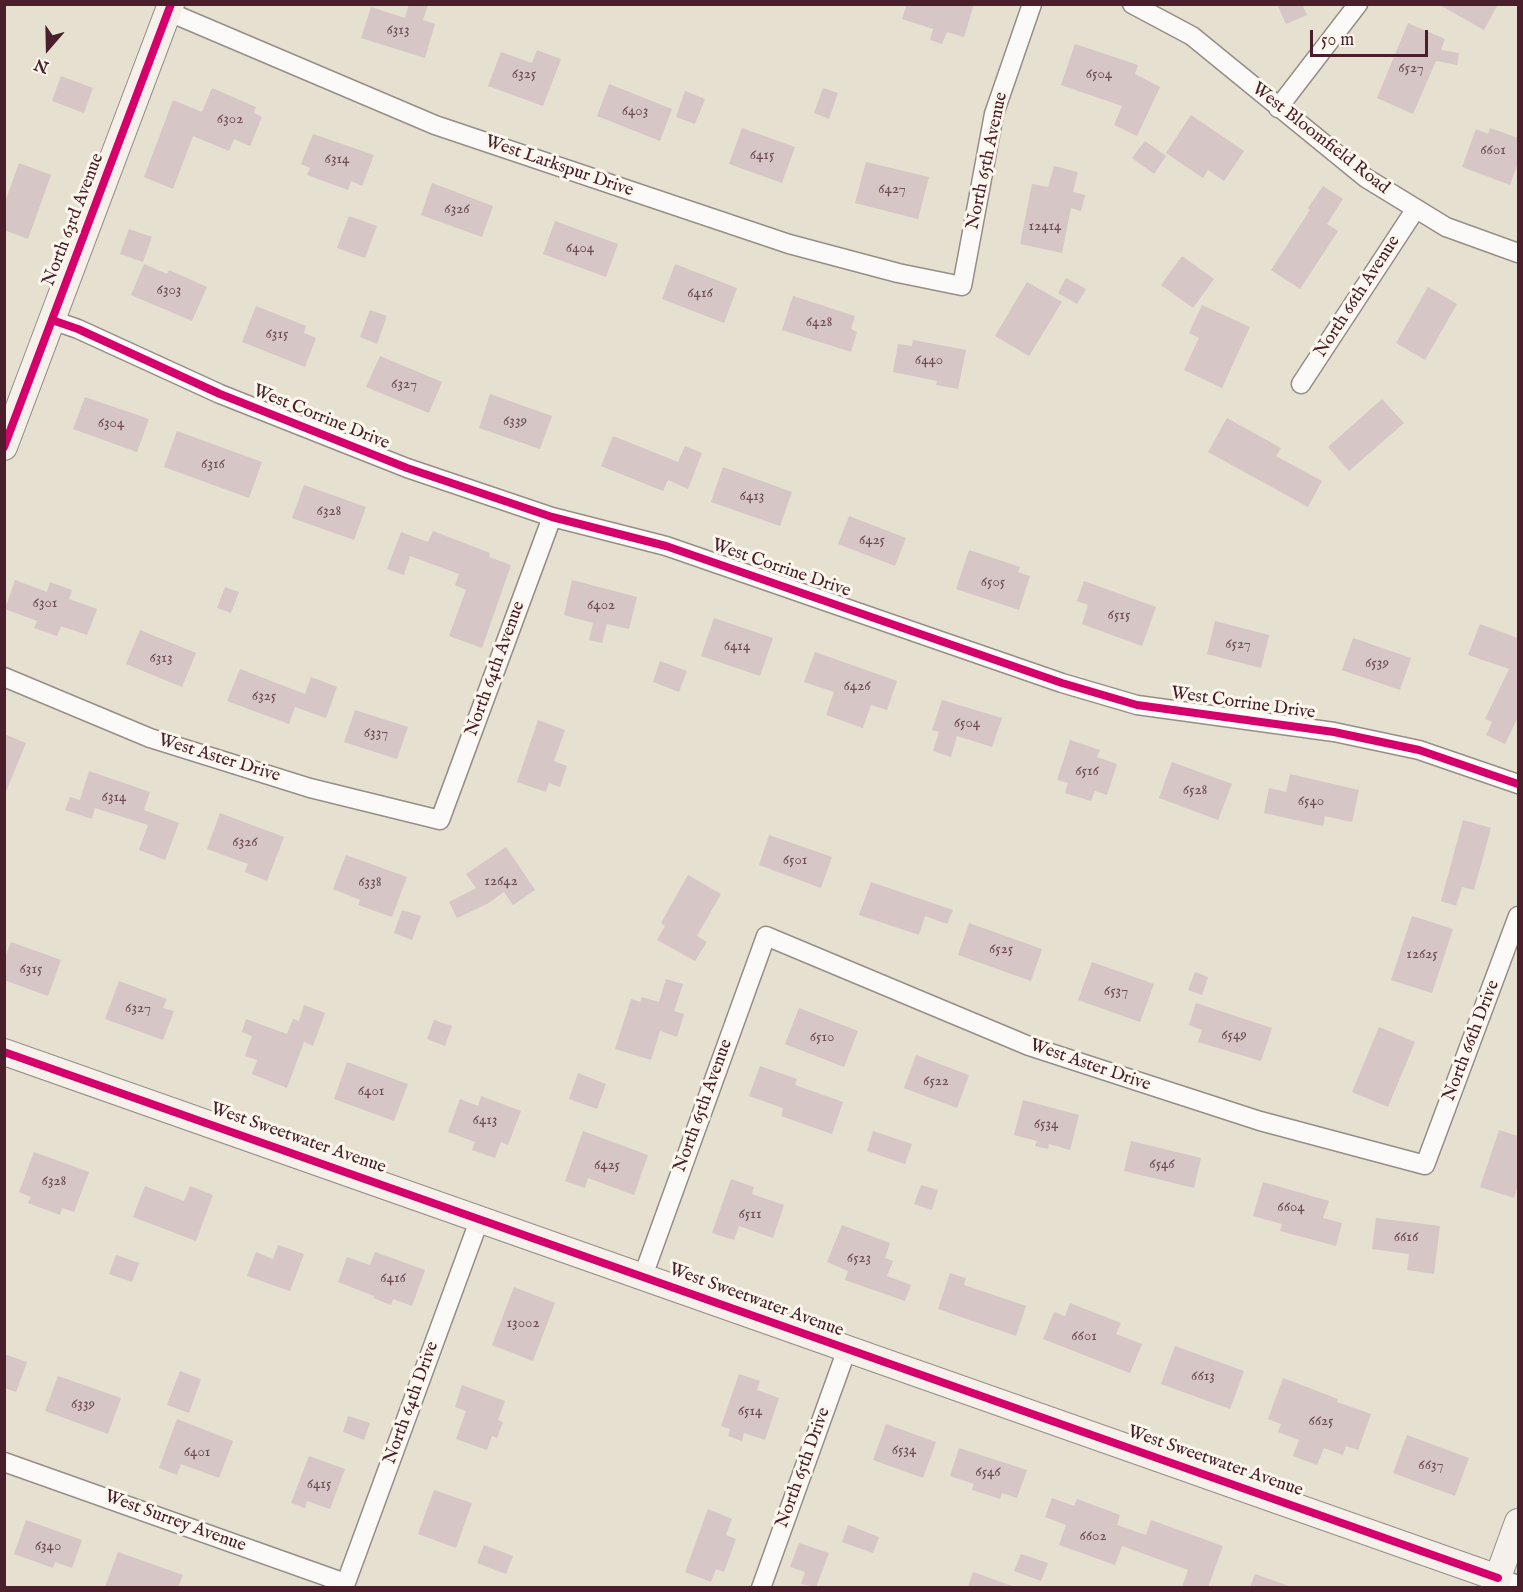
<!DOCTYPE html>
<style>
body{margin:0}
#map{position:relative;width:1523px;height:1592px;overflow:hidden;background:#e6e0d0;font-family:"IM FELL English",serif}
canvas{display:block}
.frame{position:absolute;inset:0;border:6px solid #4a1f2b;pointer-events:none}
.north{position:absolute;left:18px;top:18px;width:60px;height:60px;-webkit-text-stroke:4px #fbf7ec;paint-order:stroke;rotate:200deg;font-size:16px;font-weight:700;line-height:24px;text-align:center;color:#4a1f2b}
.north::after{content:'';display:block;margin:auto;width:21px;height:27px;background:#4a1f2b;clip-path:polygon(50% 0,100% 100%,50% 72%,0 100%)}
.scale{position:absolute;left:1310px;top:30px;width:118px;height:27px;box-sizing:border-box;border:3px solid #4a1f2b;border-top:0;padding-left:8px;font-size:18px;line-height:21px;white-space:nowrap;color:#4a1f2b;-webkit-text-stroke:4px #fbf7ec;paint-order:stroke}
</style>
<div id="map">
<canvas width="1523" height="1592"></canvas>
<div class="frame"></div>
<div class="north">N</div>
<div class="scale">50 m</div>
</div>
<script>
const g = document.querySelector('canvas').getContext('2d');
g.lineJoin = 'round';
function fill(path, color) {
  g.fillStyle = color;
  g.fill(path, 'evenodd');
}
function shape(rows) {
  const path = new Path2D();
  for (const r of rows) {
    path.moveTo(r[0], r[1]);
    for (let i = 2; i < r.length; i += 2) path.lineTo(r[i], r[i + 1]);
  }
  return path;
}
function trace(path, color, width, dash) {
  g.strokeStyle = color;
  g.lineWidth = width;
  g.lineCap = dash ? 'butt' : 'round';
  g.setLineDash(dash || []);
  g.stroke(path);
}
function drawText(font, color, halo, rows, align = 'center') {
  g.font = font + ' "IM FELL English",serif';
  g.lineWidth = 6;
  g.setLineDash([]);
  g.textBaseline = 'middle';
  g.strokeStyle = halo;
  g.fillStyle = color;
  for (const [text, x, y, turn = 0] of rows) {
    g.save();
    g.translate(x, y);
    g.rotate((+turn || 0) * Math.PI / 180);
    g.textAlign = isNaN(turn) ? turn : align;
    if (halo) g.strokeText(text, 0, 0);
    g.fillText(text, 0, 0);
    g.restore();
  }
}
fill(shape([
 [409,4,428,4,423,20,435,24,425,58,361,38,371,7,405,18],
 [907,4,974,4,964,37,947,32,942,44,930,40,933,29,902,19],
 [1277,4,1302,4,1307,15,1286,24],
 [1438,4,1498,4,1484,30],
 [1408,23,1445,39,1441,50,1459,53,1457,65,1436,61,1413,114,1377,98],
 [1075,44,1138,65,1135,74,1160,87,1137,136,1114,125,1122,106,1061,85],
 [537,50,561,59,543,106,488,86,501,52,532,63],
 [61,76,93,88,84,113,52,101],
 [609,84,672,109,660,141,597,116],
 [212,88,256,107,254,113,262,117,250,146,234,139,229,151,193,136,173,189,144,177,173,100,202,112],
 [823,88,838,93,829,119,814,113],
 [685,91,705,99,695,124,676,117],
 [1191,115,1244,151,1224,181,1208,170,1203,178,1166,153],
 [742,128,795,147,782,183,729,164],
 [1490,128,1518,138,1518,163,1510,185,1462,167,1476,129,1488,134],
 [313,134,374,155,362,186,351,181,348,190,307,175,310,168,301,164],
 [1145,141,1166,156,1154,174,1132,158],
 [866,162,929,177,918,219,855,203],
 [19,163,51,175,28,239,4,230,4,205],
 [1054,166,1078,172,1073,192,1085,195,1081,211,1071,208,1062,253,1020,244,1032,184,1048,187],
 [432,183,493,206,482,237,421,215],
 [1323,186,1343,199,1327,224,1338,231,1300,289,1271,270,1310,210,1308,208],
 [349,216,377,226,365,258,337,248],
 [555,221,618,244,606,277,543,254],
 [129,229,152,237,143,262,120,254],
 [1182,256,1214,279,1193,308,1161,285],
 [144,264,167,274,169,270,207,287,192,321,131,295],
 [675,264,737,288,724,323,662,299],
 [1066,278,1086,289,1077,304,1058,293],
 [1027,282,1062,302,1029,356,995,336],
 [1428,287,1457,304,1425,360,1396,343],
 [793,296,855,316,851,329,857,332,851,352,782,330],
 [1202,305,1250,327,1222,388,1184,370,1199,338,1189,333],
 [256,306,306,326,304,333,316,338,305,367,242,342],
 [370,310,387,316,377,344,360,337],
 [913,340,966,350,958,389,936,385,937,381,893,372,898,344,912,346],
 [380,356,442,382,429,413,366,387],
 [490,394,552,416,540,449,479,428],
 [85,397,149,419,137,452,73,429],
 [1382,399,1404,423,1349,471,1328,447],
 [1227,418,1281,448,1276,456,1322,481,1308,507,1208,452],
 [177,431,262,462,249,498,164,467],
 [613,436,678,462,685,446,702,453,688,489,668,480,663,491,601,466],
 [723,467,792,492,780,526,711,502],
 [304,485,366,507,354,540,292,518],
 [849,516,906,538,895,566,838,544],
 [433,531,490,553,489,557,511,565,482,648,449,636,466,590,455,585,459,574,410,556,404,575,387,569,401,532,428,542],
 [969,550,1020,567,1018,572,1030,576,1019,610,956,589],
 [15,580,47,592,50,582,72,590,69,599,97,609,87,635,61,626,57,636,34,628,37,621,5,609],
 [572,580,637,597,629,629,607,624,602,643,589,640,593,623,564,615],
 [1084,581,1156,607,1142,646,1082,624,1088,605,1077,601],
 [225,587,239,592,231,613,217,608],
 [714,618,773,638,760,676,701,656],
 [1215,621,1269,635,1261,668,1207,654],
 [1480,624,1518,638,1518,717,1505,744,1486,735,1492,722,1485,719,1509,669,1468,655],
 [140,630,196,653,182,687,126,664],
 [1353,638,1411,658,1400,690,1342,670],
 [815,652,897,681,887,710,871,705,863,728,826,715,834,692,804,682],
 [660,661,687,671,679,692,653,682],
 [240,669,305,694,311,677,337,687,326,718,295,707,289,724,227,701],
 [942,700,1002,718,992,747,957,736,951,757,933,751,939,732,932,730],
 [355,710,408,727,397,759,344,742],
 [538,720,565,730,554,761,567,766,560,787,549,783,546,792,517,782],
 [4,734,26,743,5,794,4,794],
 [1070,740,1100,750,1097,757,1117,764,1107,795,1095,791,1091,801,1065,793,1068,783,1057,780],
 [1172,762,1232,784,1218,820,1159,798],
 [89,771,150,792,144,810,179,823,165,860,139,850,148,825,95,808,92,819,65,810,70,797,80,800],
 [1290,774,1359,790,1352,822,1325,816,1323,826,1264,813,1269,788,1286,792],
 [220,813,284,837,267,881,245,872,248,864,207,849],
 [1463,820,1491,828,1474,890,1462,887,1456,906,1441,901],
 [769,835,832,857,821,888,759,865],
 [506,847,535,890,513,905,504,892,487,904,457,918,449,902,476,888,466,874],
 [346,855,407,877,392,917,358,905,360,900,333,889],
 [688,875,721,894,697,936,707,942,695,961,657,940,665,926,661,923],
 [871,882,953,910,947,924,925,916,919,935,859,915],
 [402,910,421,916,412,940,394,933],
 [1412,916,1453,929,1432,993,1391,980],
 [969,923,1042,949,1031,981,958,955],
 [11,942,61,960,48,996,4,980,4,960],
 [1092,962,1154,984,1140,1022,1078,1000],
 [1195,972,1208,977,1202,995,1188,990],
 [666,979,683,984,674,1011,684,1014,677,1037,660,1031,651,1060,615,1049,631,999,640,1002,642,997,659,1002],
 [119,981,167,999,163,1008,174,1011,163,1040,105,1019],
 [1196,1003,1272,1028,1261,1061,1198,1042,1202,1030,1189,1025],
 [304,1005,325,1013,313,1046,304,1042,287,1088,252,1074,257,1060,245,1056,252,1036,242,1032,246,1019,287,1034,293,1019,299,1021],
 [799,1008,858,1031,844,1067,785,1044],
 [434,1020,452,1026,445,1046,427,1039],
 [1379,1027,1415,1042,1388,1107,1352,1092],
 [916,1055,969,1075,957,1108,904,1088],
 [347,1062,408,1084,394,1121,334,1099],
 [760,1066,797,1079,795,1085,843,1102,832,1134,781,1116,783,1108,749,1096],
 [578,1073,606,1084,597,1109,569,1099],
 [481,1096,521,1111,508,1145,501,1142,495,1158,472,1150,475,1142,448,1132,460,1099,478,1106],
 [1023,1100,1079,1115,1070,1150,1049,1144,1048,1149,1035,1146,1037,1141,1014,1135],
 [1499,1130,1518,1136,1518,1184,1514,1198,1480,1187],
 [583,1131,648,1155,634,1195,588,1178,585,1188,565,1181],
 [873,1131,912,1144,905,1164,867,1151],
 [1131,1141,1201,1158,1194,1188,1124,1171],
 [34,1152,89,1172,74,1212,62,1208,60,1215,28,1203,31,1197,19,1192],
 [731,1179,754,1187,752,1194,784,1205,773,1238,739,1226,734,1240,712,1233],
 [1263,1182,1329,1201,1323,1218,1342,1223,1336,1246,1280,1231,1282,1224,1253,1216],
 [921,1185,938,1190,932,1210,914,1204],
 [145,1186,184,1201,190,1186,213,1195,196,1241,133,1217],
 [1376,1218,1440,1226,1434,1274,1407,1270,1409,1254,1372,1249],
 [842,1225,890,1243,885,1258,893,1261,887,1276,911,1285,905,1301,845,1280,848,1271,827,1262],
 [278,1245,304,1254,290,1291,247,1276,256,1252,273,1259],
 [375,1252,425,1270,412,1306,393,1299,391,1305,373,1298,374,1296,338,1282,347,1257,370,1265],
 [116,1255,139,1263,132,1282,109,1274],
 [950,1273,966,1278,964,1285,1026,1306,1016,1336,938,1309],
 [514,1287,555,1303,533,1361,492,1345],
 [1070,1303,1121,1323,1116,1334,1142,1344,1130,1373,1043,1339,1054,1312,1065,1316],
 [1175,1346,1244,1371,1230,1409,1161,1384],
 [4,1354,27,1362,16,1392,4,1388],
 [180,1371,201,1379,189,1413,167,1405],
 [739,1374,760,1381,757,1390,779,1398,765,1440,744,1433,742,1441,728,1436,730,1429,721,1426],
 [58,1376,121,1398,108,1434,45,1411],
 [1283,1378,1338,1399,1337,1402,1371,1414,1358,1450,1346,1446,1343,1455,1324,1448,1317,1465,1293,1456,1299,1440,1278,1432,1281,1424,1268,1419],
 [462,1385,505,1401,498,1420,503,1422,497,1438,492,1436,487,1450,456,1439,466,1411,455,1407],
 [348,1416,370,1423,364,1440,343,1432],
 [177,1419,233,1441,219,1478,181,1464,177,1475,159,1468],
 [886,1424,936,1442,923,1478,873,1460],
 [1407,1435,1469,1458,1455,1496,1393,1473],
 [959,1448,1027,1470,1017,1498,1002,1493,1000,1499,972,1490,974,1484,950,1476],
 [309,1456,345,1469,330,1509,307,1501,305,1508,291,1503],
 [434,1490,472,1503,456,1548,418,1534],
 [1052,1498,1074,1506,1077,1499,1120,1515,1117,1525,1146,1535,1151,1520,1223,1546,1208,1587,1182,1587,1188,1570,1122,1546,1115,1565,1059,1545,1066,1525,1045,1517],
 [708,1509,732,1519,726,1535,736,1539,724,1572,716,1569,711,1582,685,1572],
 [26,1520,82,1540,72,1568,55,1562,53,1568,14,1554],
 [848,1525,879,1537,873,1553,842,1542],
 [799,1543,829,1553,816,1587,801,1584,805,1572,790,1567],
 [484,1545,513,1556,506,1574,477,1563],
 [118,1552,183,1575,178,1587,105,1587],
 [1021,1554,1048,1563,1041,1581,1014,1571],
 [973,1572,1012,1586,1011,1587,968,1587],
 [1255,1574,1289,1586,1289,1587,1250,1587]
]), '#d6c6c6');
const street = shape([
 [1132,4,1192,36,1366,178,1446,227,1518,253],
 [169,12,435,125,789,244,898,273,962,286,994,114,1032,4],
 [1278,108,1358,4],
 [52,320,78,329,220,394,407,468,552,517,666,546,1062,683,1137,705,1334,732,1419,750,1518,784],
 [1301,384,1415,210],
 [4,677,150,738,310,788,440,820,552,517],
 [643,1276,766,936,1029,1046,1260,1121,1425,1165,1518,916],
 [4,1462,345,1583],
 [1498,1578,1518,1585],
 [344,1588,480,1218],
 [761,1588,847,1349]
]);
const secondary = shape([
 [4,447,171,4],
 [4,1052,1498,1578],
 [1494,1588,1518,1522]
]);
trace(street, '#978d87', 21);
trace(secondary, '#978d87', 28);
trace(street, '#fbfaf8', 18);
trace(secondary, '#f5f1ea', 26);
trace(shape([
 [52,320,78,329,220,394,407,468,552,517,666,546,1062,683,1137,705,1334,732,1419,750,1518,784],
 [4,447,171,4],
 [4,1052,1498,1578]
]), '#d6006c', 8);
drawText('15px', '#6d4952', null, [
 ["6313",398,31],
 ["6527",1411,69],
 ["6325",524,75],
 ["6504",1099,75],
 ["6403",635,112],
 ["6302",230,120],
 ["6601",1493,151],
 ["6415",762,156],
 ["6314",337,160],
 ["6427",892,190],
 ["6326",457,210],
 ["12414",1045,227],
 ["6404",580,249],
 ["6303",169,291],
 ["6416",700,294],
 ["6428",819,323],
 ["6315",277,335],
 ["6440",929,361],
 ["6327",404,385],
 ["6339",515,422],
 ["6304",111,424],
 ["6316",213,465],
 ["6413",752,497],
 ["6328",329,512],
 ["6425",872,541],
 ["6505",993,583],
 ["6301",45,604],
 ["6402",601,606],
 ["6515",1119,616],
 ["6527",1238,645],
 ["6414",737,647],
 ["6313",161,659],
 ["6539",1377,664],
 ["6426",857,687],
 ["6325",264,697],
 ["6504",967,724],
 ["6337",376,734],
 ["6516",1087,772],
 ["6528",1195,791],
 ["6314",114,798],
 ["6540",1311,802],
 ["6326",245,843],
 ["6501",795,861],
 ["12642",501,882],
 ["6338",370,883],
 ["6525",1001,950],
 ["12625",1422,955],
 ["6315",31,970],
 ["6537",1116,992],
 ["6327",138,1009],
 ["6549",1234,1036],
 ["6510",822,1038],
 ["6522",936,1082],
 ["6401",371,1092],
 ["6413",485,1121],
 ["6534",1046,1125],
 ["6546",1162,1165],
 ["6425",607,1166],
 ["6328",54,1182],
 ["6604",1291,1208],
 ["6511",750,1215],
 ["6616",1406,1238],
 ["6523",859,1259],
 ["6416",393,1279],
 ["13002",523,1324],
 ["6601",1084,1337],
 ["6613",1203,1377],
 ["6339",83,1405],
 ["6514",750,1412],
 ["6625",1321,1422],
 ["6534",904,1451],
 ["6401",197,1453],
 ["6637",1431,1466],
 ["6546",988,1473],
 ["6415",319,1485],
 ["6602",1093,1537],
 ["6340",48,1547]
]);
drawText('18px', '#4a1f2b', '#fbf7ec', [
 ["West Bloomfield Road",1320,139,38],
 ["North 65th Avenue",988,161,-78],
 ["West Larkspur Drive",559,167,19],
 ["North 63rd Avenue",74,220,-69],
 ["North 66th Avenue",1358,297,-57],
 ["West Corrine Drive",321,418,22],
 ["West Corrine Drive",781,569,19],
 ["North 64th Avenue",496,669,-70],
 ["West Corrine Drive",1243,704,8],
 ["West Aster Drive",219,759,17],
 ["North 66th Drive",1472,1041,-69],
 ["West Aster Drive",1090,1066,19],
 ["North 65th Avenue",704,1106,-70],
 ["West Sweetwater Avenue",298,1139,19],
 ["West Sweetwater Avenue",756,1301,20],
 ["North 64th Drive",412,1403,-70],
 ["West Sweetwater Avenue",1215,1462,19],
 ["North 65th Drive",804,1468,-70],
 ["West Surrey Avenue",175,1522,20]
]);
</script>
